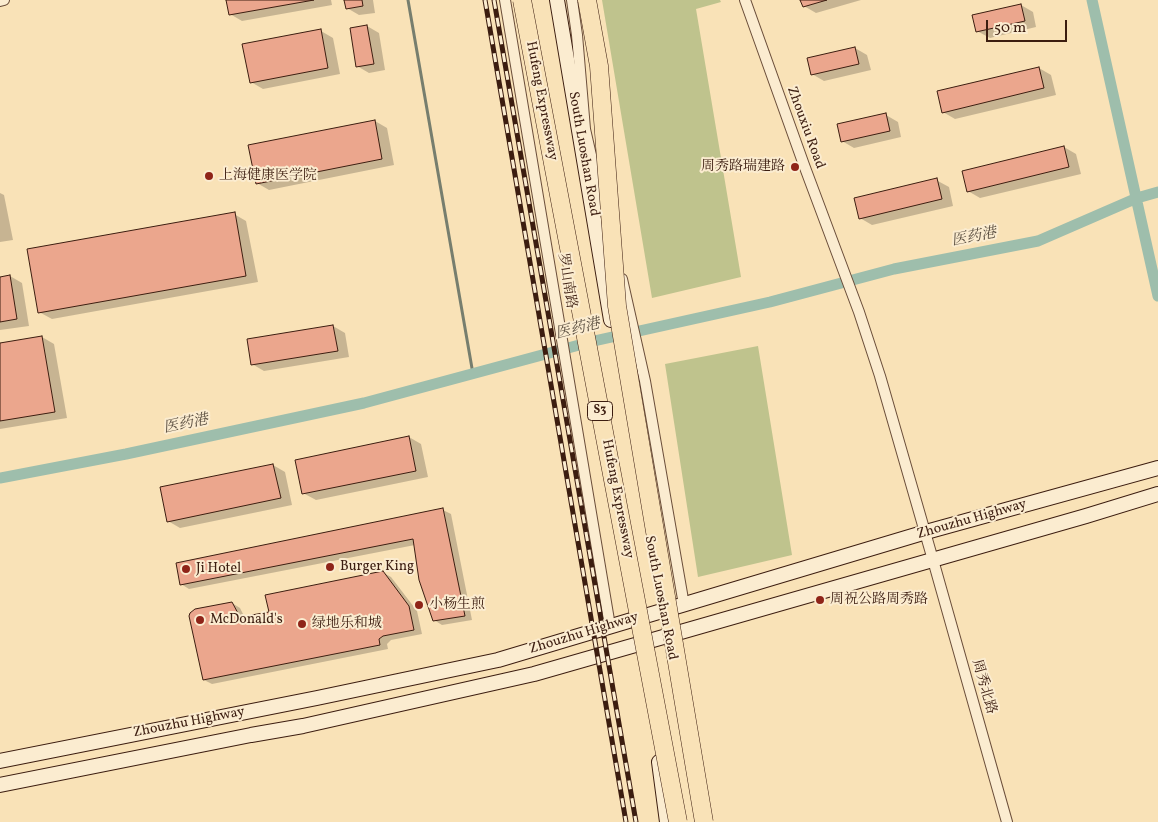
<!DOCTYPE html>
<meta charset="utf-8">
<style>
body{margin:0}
#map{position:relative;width:1158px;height:822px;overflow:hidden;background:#f9e2b7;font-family:Vollkorn,serif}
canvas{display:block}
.scale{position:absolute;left:986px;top:20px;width:81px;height:22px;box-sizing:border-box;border:2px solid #3c1d10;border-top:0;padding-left:6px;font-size:15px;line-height:18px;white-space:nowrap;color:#3c1d10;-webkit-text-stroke:4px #fbecd0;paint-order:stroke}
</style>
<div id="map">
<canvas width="1158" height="822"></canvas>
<div class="scale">50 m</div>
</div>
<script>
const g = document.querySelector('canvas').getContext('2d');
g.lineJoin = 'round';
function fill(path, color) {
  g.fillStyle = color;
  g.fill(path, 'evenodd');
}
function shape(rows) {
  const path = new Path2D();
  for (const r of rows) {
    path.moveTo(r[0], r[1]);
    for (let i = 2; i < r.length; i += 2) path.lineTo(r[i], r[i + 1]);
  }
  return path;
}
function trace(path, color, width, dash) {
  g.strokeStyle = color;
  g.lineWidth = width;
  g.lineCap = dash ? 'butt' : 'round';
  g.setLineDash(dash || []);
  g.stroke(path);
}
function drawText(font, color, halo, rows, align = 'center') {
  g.font = font + ' Vollkorn,"Noto Serif SC",serif';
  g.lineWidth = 4;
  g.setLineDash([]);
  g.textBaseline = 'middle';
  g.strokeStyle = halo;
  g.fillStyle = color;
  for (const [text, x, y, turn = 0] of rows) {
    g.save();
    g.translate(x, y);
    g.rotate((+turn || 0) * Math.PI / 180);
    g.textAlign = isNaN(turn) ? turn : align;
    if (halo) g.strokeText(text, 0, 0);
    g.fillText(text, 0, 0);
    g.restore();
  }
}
fill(shape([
 [602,0,720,0,721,2,696,9,741,277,652,298],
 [758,346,792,555,698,577,665,364]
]), '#bfc38d');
fill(shape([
 [227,0,331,0,332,5,242,21,230,14],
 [345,0,373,0,375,13,359,15,347,8],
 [802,0,861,0,816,13,804,6],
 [1021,5,1033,12,1036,27,990,38,977,31],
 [367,26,379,33,385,70,369,73,357,66],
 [321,31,333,38,340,74,263,89,251,82],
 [855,48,867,55,871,70,824,81,812,74],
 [1039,68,1051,75,1056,95,955,119,943,112],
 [886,115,898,122,901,137,854,148,842,141],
 [375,121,387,128,394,165,269,190,257,183],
 [1064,147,1076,154,1081,174,980,198,968,191],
 [936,180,949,187,953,206,872,225,860,218],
 [0,193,4,195,13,240,0,242],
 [234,214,246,221,258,282,52,319,39,312],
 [10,276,22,283,29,326,0,330,0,278],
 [333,326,345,333,349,357,264,371,252,364],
 [42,337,54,344,67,418,0,429,0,344],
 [409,437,421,444,428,477,316,500,303,493],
 [273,465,285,472,292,505,180,528,168,521,161,488],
 [443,510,451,514,472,620,442,625,434,620,415,545,189,589,181,584],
 [382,572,391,577,417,611,422,634,391,640,387,644,388,649,212,684,204,680,232,603,240,608,245,618,270,613]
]), '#0003');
trace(shape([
 [408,0,473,374]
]), '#777e6e', 3);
trace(shape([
 [1092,0,1158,296],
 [0,478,126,454,364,403,594,341,770,302,894,269,1038,241,1137,198,1158,192]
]), '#9ebeac', 11);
const building = shape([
 [226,0,314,0,229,15,226,0],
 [344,0,362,0,363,6,346,9,344,0],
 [800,0,827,0,803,7,800,0],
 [1021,4,1025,21,976,32,972,15,1021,4],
 [367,25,374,64,356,67,350,28,367,25],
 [321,29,328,68,250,83,242,44,321,29],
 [855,47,859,64,811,75,807,58,855,47],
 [1039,67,1044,88,942,113,937,91,1039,67],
 [886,113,890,131,841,142,837,124,886,113],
 [375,120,382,159,256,184,248,145,375,120],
 [1064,146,1069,167,967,192,962,171,1064,146],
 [937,178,942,199,859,219,854,198,937,178],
 [235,212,246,276,38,313,27,249,235,212],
 [10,275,17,319,0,322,0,277,10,275],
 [333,325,338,351,251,365,247,339,333,325],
 [42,336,55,412,0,421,0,343,42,336],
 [409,436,416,471,302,494,295,460,409,436],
 [273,464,281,498,167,522,160,487,273,464],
 [443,508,465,616,433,621,419,580,413,539,180,585,176,563,443,508],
 [383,571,409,606,414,630,383,636,379,639,380,645,203,680,189,616,190,613,195,609,232,602,240,617,269,612,265,595,383,571]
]);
fill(building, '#eba68d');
trace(building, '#3c1d10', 1);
const street = shape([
 [505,0,610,626],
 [572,0,577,35,585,129,604,212],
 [745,0,804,165,859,312,880,376,933,560,1007,822],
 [0,1,4,0],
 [622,279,645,381,684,605]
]);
const secondary = shape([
 [557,0,611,320],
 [0,761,317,698,498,660,926,532,1158,468],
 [659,762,667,822],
 [0,785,251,735,303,726,534,674,1086,516,1158,494]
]);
trace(street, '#6b4e3a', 12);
trace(secondary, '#3c1d10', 16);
trace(street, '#fbecd0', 10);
trace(secondary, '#fbecd0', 14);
const rail = shape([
 [485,0,626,822],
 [494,0,636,822]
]);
trace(rail, '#3c1d10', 5);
trace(rail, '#fbecd0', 3, [9]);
const highwayBridge = shape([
 [522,0,678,822],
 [587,0,599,66,617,306,704,822]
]);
trace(highwayBridge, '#3c1d10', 19, []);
trace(highwayBridge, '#f9e2b7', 18);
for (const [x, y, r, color] of [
 [795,167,5,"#8f2418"],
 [209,176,5,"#8f2418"],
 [330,567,5,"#8f2418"],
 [186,569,5,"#8f2418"],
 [820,600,5,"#8f2418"],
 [419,605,5,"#8f2418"],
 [200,620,5,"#8f2418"],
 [302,624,5,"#8f2418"]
]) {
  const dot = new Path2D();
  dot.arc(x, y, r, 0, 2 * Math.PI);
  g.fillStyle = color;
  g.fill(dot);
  trace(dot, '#fbecd0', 2);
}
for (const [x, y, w] of [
 [600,411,25]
]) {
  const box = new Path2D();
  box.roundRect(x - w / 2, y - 9.5, w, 19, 4);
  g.fillStyle = '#fbecd0';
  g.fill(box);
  trace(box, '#3c1d10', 1);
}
drawText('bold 12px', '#3c1d10', null, [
 ["S3",600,411]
]);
drawText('14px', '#3c1d10', '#fbecd0', [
 ["Hufeng Expressway",541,101,79],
 ["Zhouxiu Road",805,128,70],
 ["South Luoshan Road",583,154,80],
 ["罗山南路",566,281,81],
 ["Hufeng Expressway",617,499,79],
 ["Zhouzhu Highway",972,520,-16],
 ["South Luoshan Road",660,598,79],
 ["Zhouzhu Highway",584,634,-17],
 ["周秀北路",983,687,74],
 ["Zhouzhu Highway",189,723,-11]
]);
drawText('14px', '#3c1d10', '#fbecd0', [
 ["周秀路瑞建路",785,167,"right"],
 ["上海健康医学院",219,176],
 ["Burger King",340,567],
 ["Ji Hotel",196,569],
 ["周祝公路周秀路",830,600],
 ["小杨生煎",429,605],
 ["McDonald's",210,620],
 ["绿地乐和城",312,624]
], 'left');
drawText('italic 15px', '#594d3f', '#fbecd0', [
 ["医药港",974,238,-11],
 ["医药港",578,330,-14],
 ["医药港",186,425,-12]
]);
</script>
